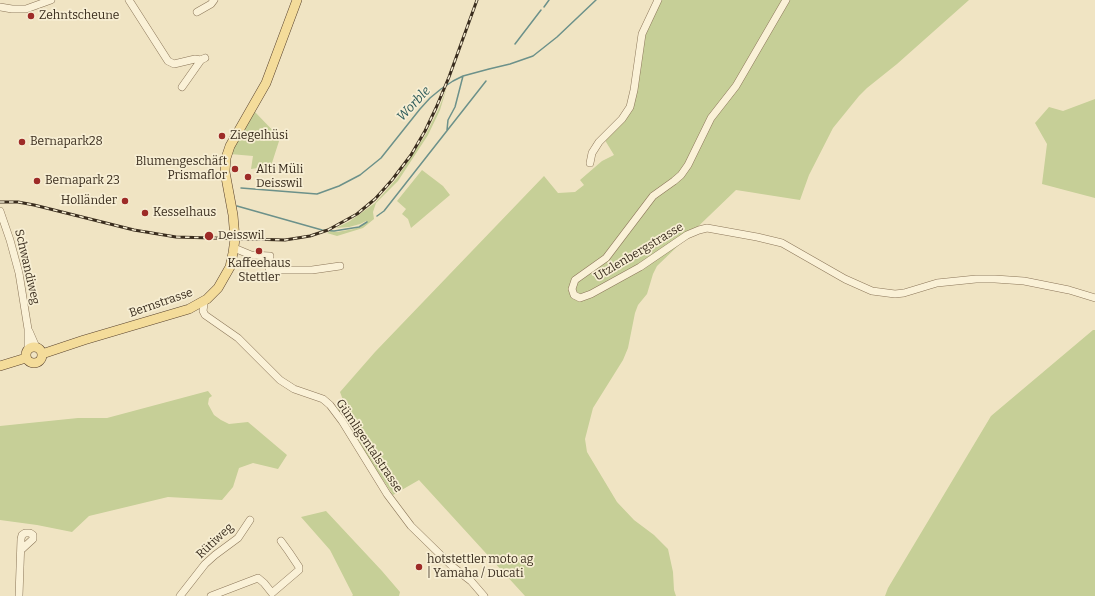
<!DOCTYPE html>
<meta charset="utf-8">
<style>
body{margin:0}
canvas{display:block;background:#f0e4c3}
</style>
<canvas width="1095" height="596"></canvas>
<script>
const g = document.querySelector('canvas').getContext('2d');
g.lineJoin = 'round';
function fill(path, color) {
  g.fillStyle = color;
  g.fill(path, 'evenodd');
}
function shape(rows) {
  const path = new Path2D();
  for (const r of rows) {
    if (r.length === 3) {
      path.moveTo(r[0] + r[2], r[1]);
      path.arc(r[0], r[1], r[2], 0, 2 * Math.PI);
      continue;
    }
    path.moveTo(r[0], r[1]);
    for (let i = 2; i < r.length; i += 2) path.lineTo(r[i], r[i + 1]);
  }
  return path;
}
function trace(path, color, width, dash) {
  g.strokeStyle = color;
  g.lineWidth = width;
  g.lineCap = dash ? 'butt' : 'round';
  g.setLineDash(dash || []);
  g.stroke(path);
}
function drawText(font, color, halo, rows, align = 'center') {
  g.font = font + ' Bitter,serif';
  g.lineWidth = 3.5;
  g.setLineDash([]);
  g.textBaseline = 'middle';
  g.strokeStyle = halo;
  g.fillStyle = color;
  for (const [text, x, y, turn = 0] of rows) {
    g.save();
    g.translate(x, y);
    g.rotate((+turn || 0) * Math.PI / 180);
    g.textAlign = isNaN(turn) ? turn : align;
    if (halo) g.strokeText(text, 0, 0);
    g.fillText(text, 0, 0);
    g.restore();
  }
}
fill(shape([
 [658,0,969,0,897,64,867,88,859,96,833,128,809,175,800,200,736,190,657,266,653,274,647,294,638,305,635,313,628,348,623,360,593,408,585,439,587,452,617,502,634,520,654,535,668,549,673,572,674,590,676,596,525,596,419,480,393,495,335,407,343,400,340,392,375,352,544,176,558,193,575,192,584,185,580,180,602,161,614,155,603,137,626,115,639,48],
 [447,87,440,110,428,135,398,181,376,203,373,212,374,219,363,228,337,236,327,233,331,231,337,232,354,229,361,226,367,222,366,221,360,224,349,227,336,228,350,221,375,203,397,178,426,134,439,108],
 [1095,99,1095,198,1042,184,1047,144,1035,123,1049,107,1063,111],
 [255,112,280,138,271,166,251,169,253,156,230,154],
 [422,170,443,186,450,195,411,228,408,219,402,214,406,209,397,201],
 [1093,330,1095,330,1095,596,885,596,888,588,991,416],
 [208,391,212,396,209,398,208,404,214,415,221,420,229,424,248,422,287,455,278,469,253,463,239,468,233,487,222,500,168,497,89,516,72,532,37,525,0,520,0,426,78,418,107,418],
 [326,511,382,571,400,592,399,596,352,596,353,595,330,550,301,517]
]), '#c6cf97');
trace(shape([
 [544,7,549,0],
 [515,44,541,10],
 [447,130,448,120,455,107,463,76],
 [241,188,317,194,339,186,360,175,381,158,420,109,430,98,441,89,453,81,463,76,489,69,510,64,533,56,557,37,596,0],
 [237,206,322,230,334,231,359,227,367,222],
 [377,216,384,211,486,81]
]), '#6c918a', 1.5);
const minor = shape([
 [129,0,168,61,174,64,195,59,201,60,205,58],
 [786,0,736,86,711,118,688,165,681,175,674,181,653,196,606,258,575,280,572,289,574,295,580,298,591,294,640,267,687,235,699,230,707,228,757,237,782,243,845,279,872,291,895,294,904,293,937,283,976,279,995,279,1024,281,1069,290,1095,298],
 [0,7,12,9,26,9,51,0],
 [197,12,211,4,214,0],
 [182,87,201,60],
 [590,163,592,153,599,142,622,119,630,107,634,90,642,34,658,0],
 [0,211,10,240,19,273,28,329,28,349],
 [234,248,251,255,270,256,269,270,312,270,340,266],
 [203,301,204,304,203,311,205,315,238,338,280,380,294,389,323,399,330,405,342,421,387,494,411,526,453,567,471,581,484,596],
 [29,331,36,347],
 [19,596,21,539,22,535,25,533,30,533,33,535,33,539,21,550],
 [180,596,205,564,215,555,238,538,250,520],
 [211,596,258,578,264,583,272,593,299,570,299,567,289,552,281,541]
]);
const major = shape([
 [34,355,8],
 [42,354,84,340,189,309,207,299,218,288,230,267,233,253,235,239,233,215,225,172,226,158,230,146,266,83,297,0],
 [0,366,26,358]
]);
trace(minor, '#8b7659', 8);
trace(major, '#59432e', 10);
trace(minor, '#faf1d7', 7);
trace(major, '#f4dc9a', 9);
const rail = shape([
 [0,202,18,202,34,205,134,230,176,237,285,240,310,236,328,230,357,214,375,199,392,180,411,155,425,131,436,108,449,77,477,0]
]);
trace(rail, '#3a2d1e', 3);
trace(rail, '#f7eed3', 1.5, [4.5]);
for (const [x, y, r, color] of [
 [31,16,4,"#9d2b27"],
 [222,136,4,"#9d2b27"],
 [22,142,4,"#9d2b27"],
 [235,169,4,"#9d2b27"],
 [248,177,4,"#9d2b27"],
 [37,181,4,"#9d2b27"],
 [125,201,4,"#9d2b27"],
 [145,213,4,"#9d2b27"],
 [209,236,5,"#9d2b27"],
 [259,251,4,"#9d2b27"],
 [419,567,4,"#9d2b27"]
]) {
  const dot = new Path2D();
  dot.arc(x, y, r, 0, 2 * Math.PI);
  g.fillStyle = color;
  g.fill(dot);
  trace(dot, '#f7eed3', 1.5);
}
drawText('12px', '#3a2d1e', '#f7eed3', [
 ["Zehntscheune",39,16],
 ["Ziegelhüsi",230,136],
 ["Bernapark28",30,142],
 ["Blumengeschäft",227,162,"right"],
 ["Prismaflor",227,176,"right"],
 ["Alti Müli",256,170],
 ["Deisswil",256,184],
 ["Bernapark 23",45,181],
 ["Holländer",117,201,"right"],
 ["Kesselhaus",153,213],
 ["Deisswil",218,236],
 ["Kaffeehaus",259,264,"center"],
 ["Stettler",259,278,"center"],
 ["hotstettler moto ag",427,560],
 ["| Yamaha / Ducati",427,574]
], 'left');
drawText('12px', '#3a2d1e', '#f7eed3', [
 ["Utzlenbergstrasse",639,252,-31],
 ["Schwandiweg",27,267,77],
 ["Bernstrasse",161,303,-19],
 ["Gümligentalstrasse",369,446,56],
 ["Rütiweg",215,541,-43]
]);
drawText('italic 13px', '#2d5b5a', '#f7eed3', [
 ["Worble",414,104,-47]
]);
</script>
